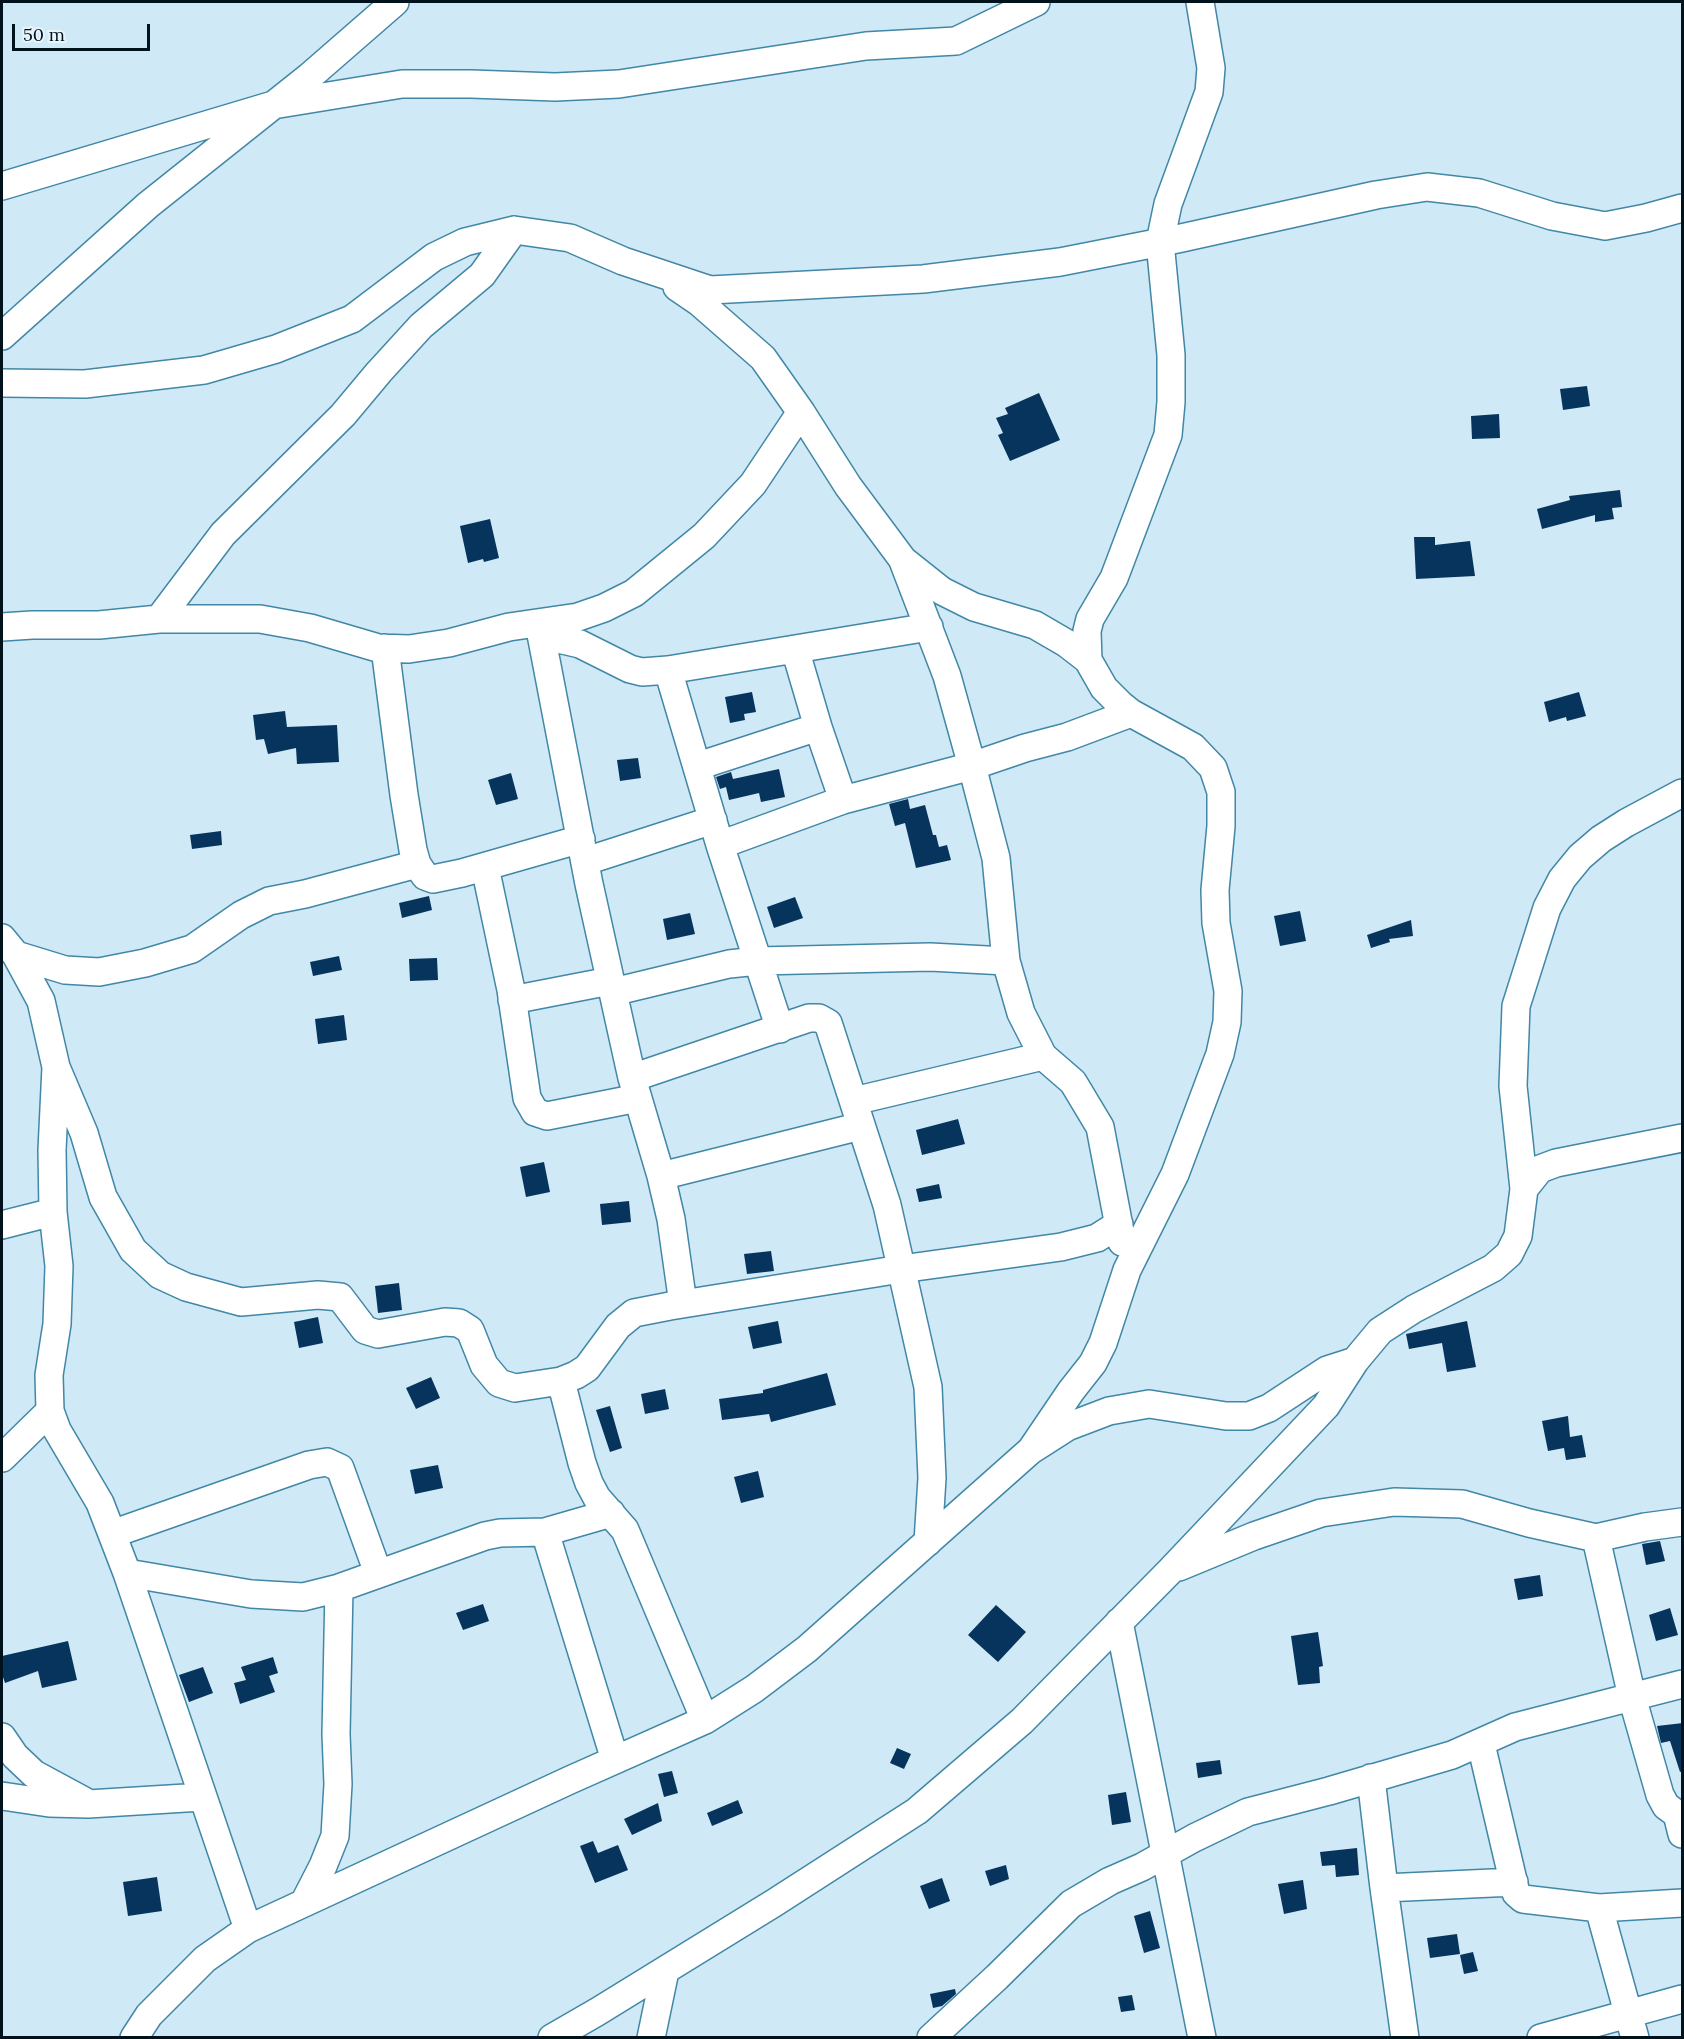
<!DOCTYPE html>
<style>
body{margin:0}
#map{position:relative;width:1684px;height:2039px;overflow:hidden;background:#cfe9f7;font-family:Lora,serif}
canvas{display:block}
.frame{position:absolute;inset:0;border:3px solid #00131c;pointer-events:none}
.scale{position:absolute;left:12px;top:24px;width:138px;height:27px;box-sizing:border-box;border:3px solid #00131c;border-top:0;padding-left:8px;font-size:18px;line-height:21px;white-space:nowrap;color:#00131c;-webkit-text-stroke:4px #e7f4fb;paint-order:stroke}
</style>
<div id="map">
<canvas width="1684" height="2039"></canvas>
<div class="frame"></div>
<div class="scale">50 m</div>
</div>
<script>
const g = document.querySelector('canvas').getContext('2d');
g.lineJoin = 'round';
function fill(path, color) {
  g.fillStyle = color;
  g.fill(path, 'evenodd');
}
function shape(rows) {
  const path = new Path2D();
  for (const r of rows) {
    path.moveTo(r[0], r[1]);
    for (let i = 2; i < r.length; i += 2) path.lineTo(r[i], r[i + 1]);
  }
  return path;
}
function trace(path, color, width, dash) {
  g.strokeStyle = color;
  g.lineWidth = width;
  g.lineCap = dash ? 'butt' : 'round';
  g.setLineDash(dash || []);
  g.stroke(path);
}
fill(shape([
 [1587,386,1590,406,1563,410,1560,389],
 [1039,393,1060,440,1010,461,998,435,1003,433,996,418,1008,414,1005,408],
 [1499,414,1500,438,1472,439,1471,416],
 [1620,490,1622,507,1612,508,1614,519,1595,522,1595,515,1542,529,1537,509,1570,500,1569,496],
 [490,519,499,558,484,562,483,559,468,563,460,526],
 [1414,537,1435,537,1435,545,1470,541,1475,576,1416,579],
 [752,692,756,712,744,714,745,720,730,723,725,697],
 [1579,692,1586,716,1567,721,1566,717,1549,722,1544,702],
 [285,711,287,727,337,725,339,762,297,764,296,748,268,754,264,739,256,740,253,715],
 [638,758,641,778,620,781,617,760],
 [779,769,785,797,761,802,759,793,729,800,726,787,720,789,716,777,731,772,733,779],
 [511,773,518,799,496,805,488,780],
 [908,799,910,809,925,805,933,835,936,835,939,847,947,845,951,860,916,868,905,823,895,826,889,804],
 [221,831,222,845,192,849,190,835],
 [429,896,432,910,402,918,399,903],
 [795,897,803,918,774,928,767,907],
 [1300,911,1306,941,1280,946,1274,916],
 [690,913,695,934,667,940,663,919],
 [1411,920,1413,936,1389,939,1390,942,1371,948,1367,935],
 [339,956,342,970,313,976,310,962],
 [437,958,438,980,410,981,409,959],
 [344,1015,347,1040,318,1044,315,1019],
 [958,1119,965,1144,922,1155,916,1130],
 [544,1162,550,1192,526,1197,520,1167],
 [939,1184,942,1198,919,1202,916,1189],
 [629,1201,631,1222,602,1225,600,1204],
 [771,1251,774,1271,747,1274,744,1254],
 [399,1283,402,1310,378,1313,375,1286],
 [318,1317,323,1343,299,1348,294,1322],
 [778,1321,782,1343,753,1349,748,1327],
 [1467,1321,1476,1367,1447,1372,1442,1343,1409,1349,1406,1334],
 [827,1373,836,1405,771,1422,769,1414,722,1420,719,1399,763,1393,763,1390],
 [431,1377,440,1398,416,1409,406,1388],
 [665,1389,669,1409,645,1414,641,1394],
 [610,1406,622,1448,610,1452,596,1410],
 [1568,1416,1570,1437,1582,1435,1586,1457,1566,1460,1564,1448,1548,1451,1542,1421],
 [438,1465,443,1488,415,1494,410,1470],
 [758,1471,764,1497,741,1503,734,1477],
 [1660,1541,1665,1561,1646,1565,1642,1544],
 [1540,1575,1543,1596,1518,1600,1514,1579],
 [483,1604,489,1621,463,1630,456,1613],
 [996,1605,1026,1632,998,1662,968,1635],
 [1670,1608,1678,1635,1656,1641,1649,1615],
 [1318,1632,1323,1666,1319,1667,1320,1683,1298,1685,1291,1636],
 [68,1641,77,1680,42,1688,38,1671,5,1683,2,1674,2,1656],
 [273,1657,278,1673,269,1676,275,1692,240,1704,234,1683,246,1680,241,1667],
 [203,1667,213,1693,189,1702,179,1675],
 [1683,1723,1683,1771,1680,1772,1670,1741,1661,1743,1657,1726],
 [897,1748,911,1754,904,1769,890,1763],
 [1220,1760,1222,1774,1198,1778,1196,1763],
 [672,1771,678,1793,664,1797,658,1774],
 [1126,1792,1131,1822,1112,1825,1108,1795],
 [738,1800,743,1813,712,1826,707,1813],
 [658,1803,662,1821,632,1835,624,1819],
 [593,1841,598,1853,618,1845,628,1870,595,1883,580,1846],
 [1357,1848,1359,1875,1336,1877,1335,1865,1322,1866,1320,1852],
 [1006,1865,1009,1879,990,1886,985,1871],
 [157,1877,162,1911,128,1916,123,1882],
 [942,1878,950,1901,929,1909,920,1886],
 [1303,1880,1307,1909,1284,1914,1278,1884],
 [1150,1911,1160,1948,1144,1953,1134,1916],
 [1457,1934,1460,1954,1430,1958,1427,1938],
 [1473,1952,1478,1971,1464,1974,1460,1955],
 [955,1989,956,1994,942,2006,933,2008,930,1994],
 [1132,1995,1135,2010,1121,2012,1118,1997]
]), '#06345c');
const minor = shape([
 [2,186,273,105,402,84,471,84,555,87,619,84,866,46,956,41,1036,2],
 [677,287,699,302,763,358,801,412,848,486,903,560,942,591,974,607,1035,625,1066,643,1088,660,1104,688,1121,705,1131,713,1193,747,1213,768,1221,792,1221,826,1215,890,1216,923,1228,991,1227,1022,1220,1054,1175,1174,1127,1270,1103,1343,1093,1363,1071,1391,1031,1450],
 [2,336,148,205,310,76,395,2],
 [2,383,85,384,204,370,276,349,352,319,434,257,465,242,514,230,570,238,623,261,710,290,923,279,1060,262,1177,239,1376,195,1427,187,1479,193,1552,216,1605,226,1646,218,1682,208],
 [903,561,947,676,972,766,996,858,1006,961,1021,1013,1043,1056,1073,1082,1100,1127,1122,1242],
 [159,619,223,534,343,415,379,372,421,326,482,275,514,230],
 [539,624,589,884,632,1078,661,1176,671,1219,683,1304],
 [2,627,32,625,99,625,159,619,260,619,310,628,378,648,409,649,449,643,509,627,578,617,604,608,634,593,704,536,753,484,801,412],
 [541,635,580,644,630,669,642,672,668,670,929,627],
 [385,648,404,795,413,850,417,864,425,876,433,879,462,873,581,839],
 [795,649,818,727,843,800],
 [1088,660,1087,631,1090,619,1114,578,1168,435,1171,402,1171,355,1160,242,1168,204,1209,92,1211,68,1200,2],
 [668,670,720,845,780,1029],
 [698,766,818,727],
 [720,845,843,800,972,766,1025,748,1067,737,1131,713],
 [586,861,713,820],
 [485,867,511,990,527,1098,535,1112,547,1116,638,1098],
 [2,938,16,955,41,1001,56,1067,52,1150,53,1212,59,1266,57,1324,49,1375,50,1411,57,1430,100,1503,127,1573,248,1929],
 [16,955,65,970,99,972,145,963,192,949,241,915,269,901,305,894,417,864],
 [613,992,729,964,758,961,930,957,1006,961],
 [512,1000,610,981],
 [56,1067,84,1133,103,1197,133,1250,160,1275,186,1287,241,1302,318,1295,340,1297,365,1330,378,1334,445,1322,459,1323,470,1330,484,1365,499,1383,515,1388,561,1381,576,1375,587,1368,618,1326,634,1313,670,1306,901,1269,1061,1247,1097,1238,1119,1224],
 [632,1078,809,1018,819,1018,828,1023,887,1205,928,1387,932,1478,928,1542],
 [854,1101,1043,1056],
 [661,1176,861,1126],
 [1524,1189,1540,1169,1556,1163,1682,1138],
 [2,1225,53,1212],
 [561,1381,582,1463,589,1483,597,1498,625,1530,705,1720],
 [2,1458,50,1411],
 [545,1532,615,1760],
 [112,1534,309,1465,327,1462,340,1468,378,1573],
 [1596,1538,1632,1697,1660,1795,1666,1806,1677,1814,1682,1834],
 [1179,1567,1254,1536,1321,1513,1394,1502,1462,1504,1529,1523,1596,1538,1645,1527,1682,1522],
 [127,1573,251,1594,303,1597,339,1588,485,1536,500,1533,545,1532,611,1513],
 [1119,1622,1202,2038],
 [2,1737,15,1756,34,1774,84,1801],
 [1481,1744,1516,1893,1523,1899,1599,1908,1682,1903],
 [1371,1778,1384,1888,1405,2038],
 [2,1796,49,1803,88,1804,202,1797],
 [1384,1888,1514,1882],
 [304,1903,323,1866,335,1836,338,1784,336,1734,339,1588],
 [1599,1908,1635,2038],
 [134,2038,149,2015,205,1959,248,1929,570,1780,705,1720,754,1689,807,1649,1031,1450,1067,1427,1109,1411,1149,1404,1226,1416,1249,1416,1269,1408,1327,1370,1355,1361],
 [552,2038,597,2012,774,1903,917,1811,1022,1721,1170,1571,1326,1406,1355,1361,1380,1331,1414,1309,1493,1268,1509,1254,1518,1236,1524,1189,1513,1086,1516,1006,1547,908,1562,879,1580,857,1601,839,1626,823,1682,793],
 [651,2038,665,1971],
 [931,2038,997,1977,1071,1904,1110,1881,1142,1867,1194,1838,1248,1812,1329,1791,1452,1755,1515,1727,1682,1684],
 [1541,2038,1682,1999]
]);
trace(minor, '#4187a6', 30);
trace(minor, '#fff', 27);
</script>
